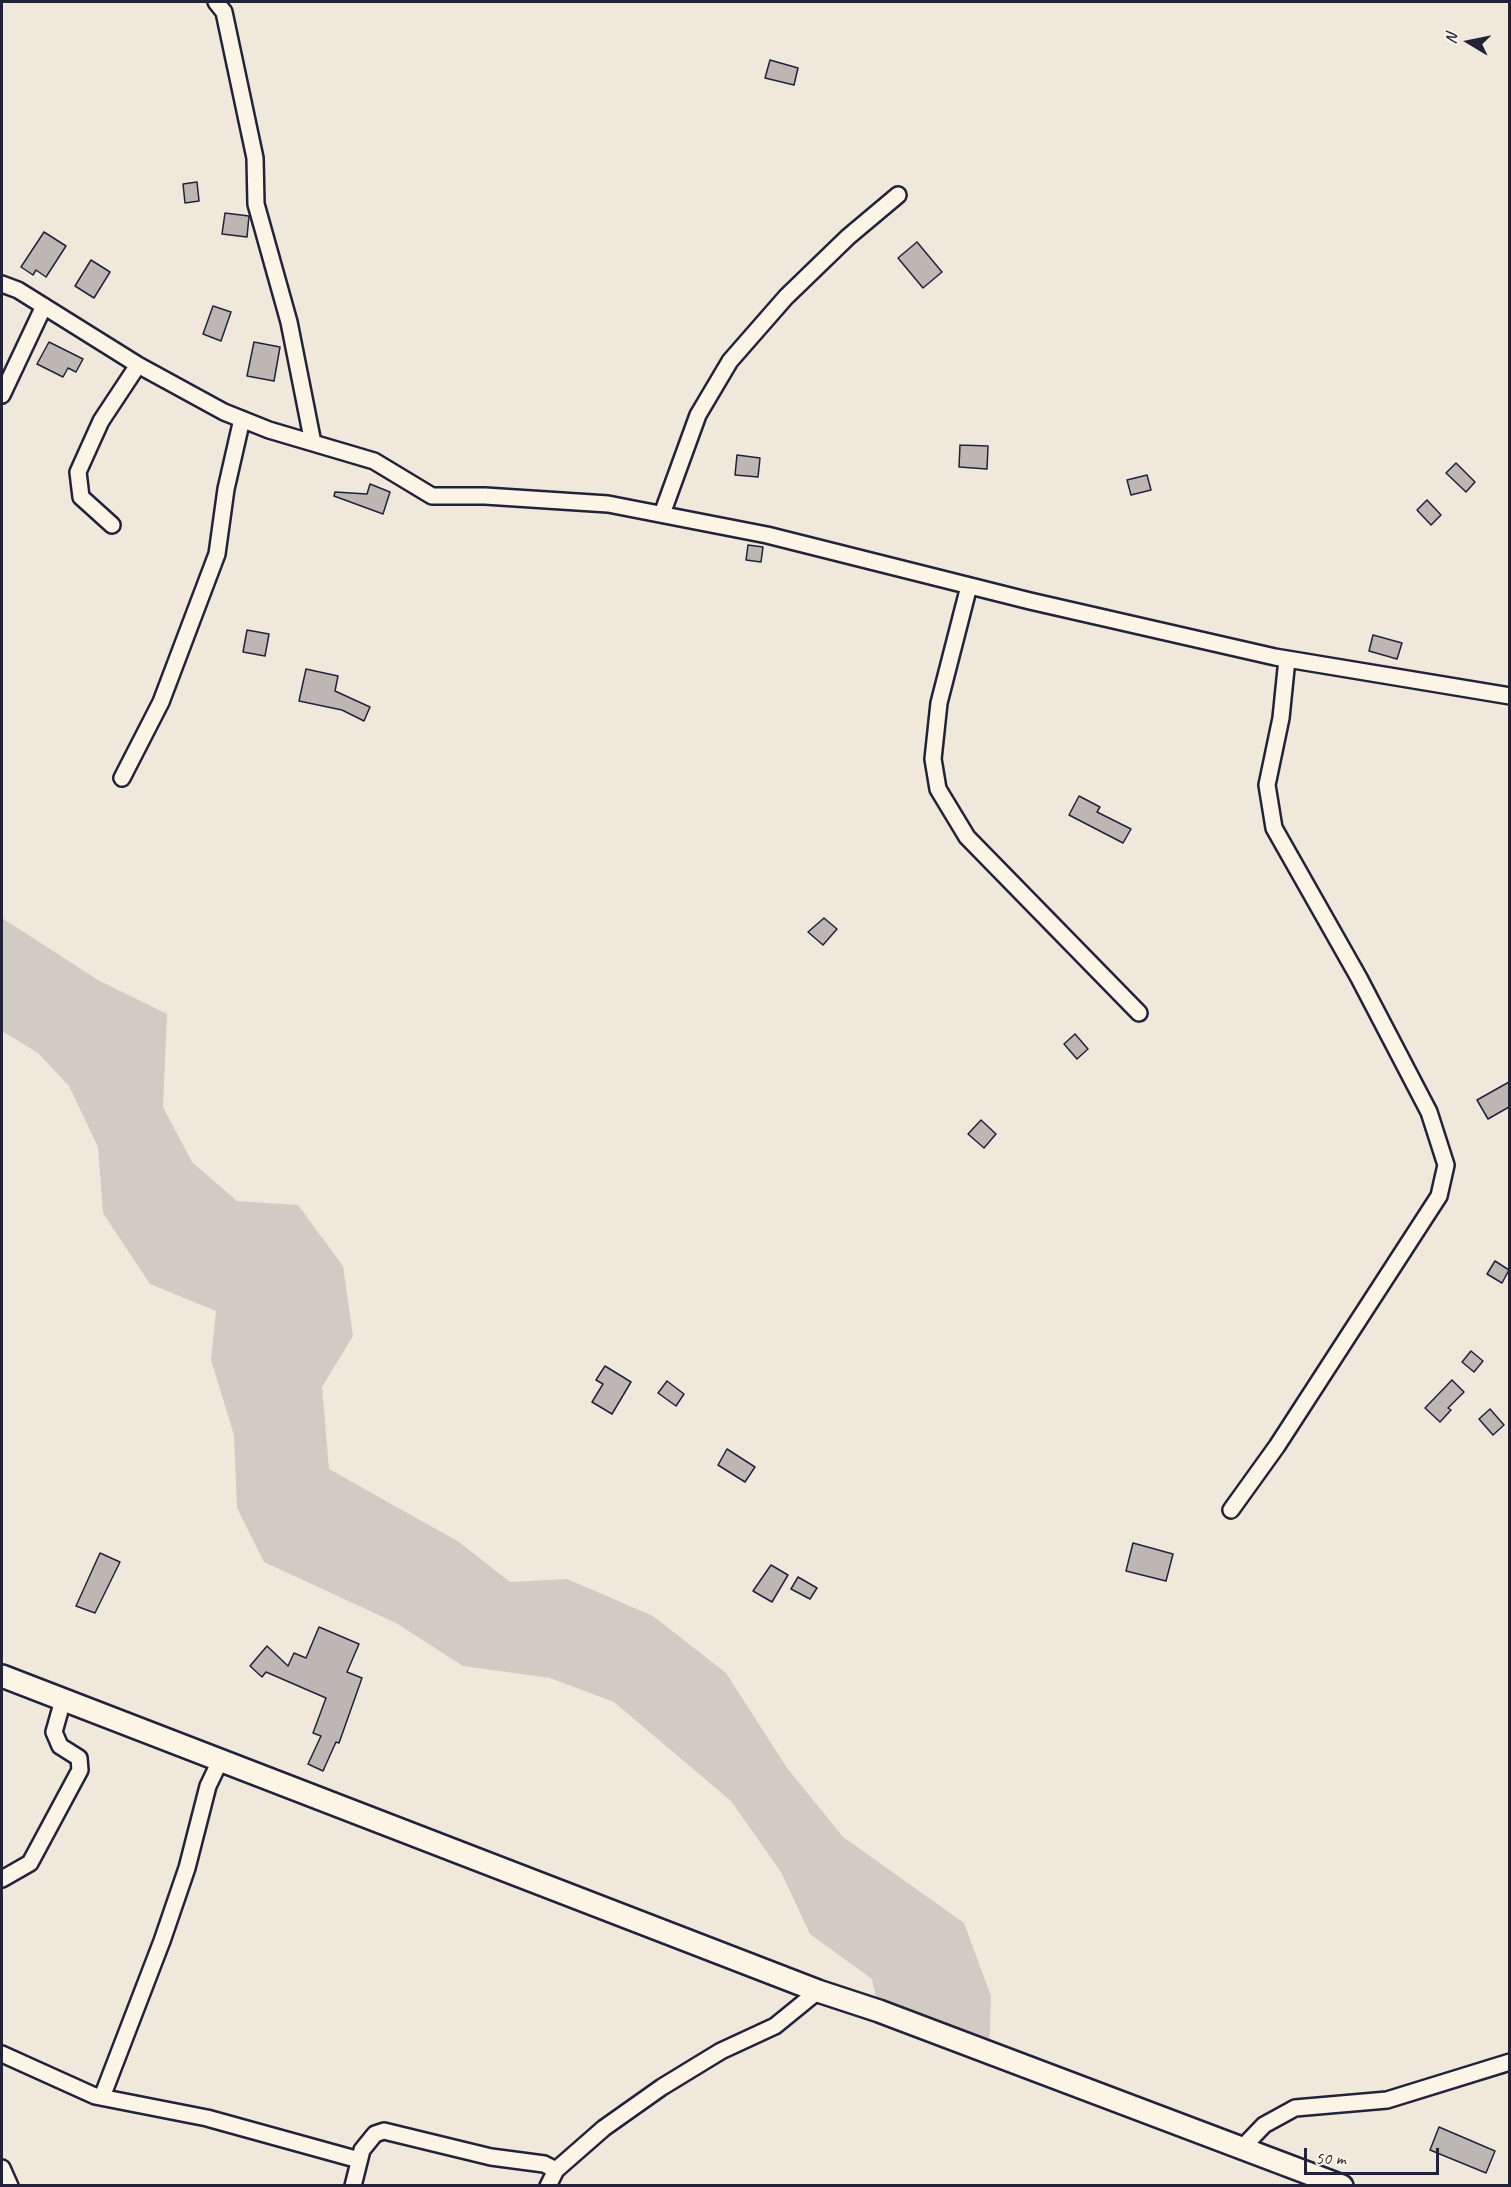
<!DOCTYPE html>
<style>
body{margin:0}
#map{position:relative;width:1511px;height:2187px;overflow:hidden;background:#efe8db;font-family:Caveat,sans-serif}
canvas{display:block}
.frame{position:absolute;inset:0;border:3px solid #22223b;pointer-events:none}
.north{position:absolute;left:1439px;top:12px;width:60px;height:60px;-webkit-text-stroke:4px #fcf5e5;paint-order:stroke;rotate:280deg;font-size:16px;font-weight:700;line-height:24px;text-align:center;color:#22223b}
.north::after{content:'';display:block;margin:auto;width:21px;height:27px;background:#22223b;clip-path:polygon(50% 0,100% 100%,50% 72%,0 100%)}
.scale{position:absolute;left:1304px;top:2148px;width:135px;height:27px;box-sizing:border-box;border:3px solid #22223b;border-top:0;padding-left:8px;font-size:18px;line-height:21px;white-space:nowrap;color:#22223b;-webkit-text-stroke:4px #fcf5e5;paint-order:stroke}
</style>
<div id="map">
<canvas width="1511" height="2187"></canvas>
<div class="frame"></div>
<div class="north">N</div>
<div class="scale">50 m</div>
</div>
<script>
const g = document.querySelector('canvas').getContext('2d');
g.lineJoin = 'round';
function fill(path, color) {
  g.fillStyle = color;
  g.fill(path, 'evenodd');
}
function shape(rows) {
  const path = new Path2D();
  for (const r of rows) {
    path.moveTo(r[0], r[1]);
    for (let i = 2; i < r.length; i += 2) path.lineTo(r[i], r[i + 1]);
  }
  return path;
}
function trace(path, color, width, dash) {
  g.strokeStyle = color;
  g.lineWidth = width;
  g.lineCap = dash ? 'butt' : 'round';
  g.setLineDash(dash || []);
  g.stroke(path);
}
fill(shape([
 [2,918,98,980,167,1014,163,1107,192,1162,237,1201,298,1205,343,1266,353,1336,322,1387,329,1469,459,1542,510,1582,567,1579,653,1616,726,1673,787,1768,843,1837,964,1923,991,1996,989,2054,879,2011,872,1979,810,1934,781,1872,731,1801,614,1702,550,1678,463,1666,396,1623,264,1562,237,1508,234,1435,211,1360,216,1311,150,1284,103,1213,98,1147,69,1086,38,1053,2,1031]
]), '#d1cbc3');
const building = shape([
 [770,60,798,68,794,85,765,78,770,60],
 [197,182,199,201,185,203,183,184,197,182],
 [225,213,249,216,247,237,222,234,225,213],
 [44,232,66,246,46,277,36,270,33,275,21,267,44,232],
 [917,242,942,272,923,288,898,258,917,242],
 [91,260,110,272,94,298,75,286,91,260],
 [213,306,231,312,221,341,203,334,213,306],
 [49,342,83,359,76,372,68,368,63,377,37,364,49,342],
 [254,342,280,347,274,381,247,376,254,342],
 [960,445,988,446,987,469,959,467,960,445],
 [737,455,760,458,758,477,735,475,737,455],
 [1456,463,1475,482,1466,492,1446,473,1456,463],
 [1147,475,1151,490,1131,495,1127,480,1147,475],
 [370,484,390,492,383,514,334,496,335,492,367,494,370,484],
 [1427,500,1441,515,1431,525,1417,510,1427,500],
 [748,545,763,547,761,562,746,560,748,545],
 [247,630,269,634,265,656,243,652,247,630],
 [1373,635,1402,643,1397,659,1369,651,1373,635],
 [306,669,338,676,335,691,370,707,364,721,342,710,299,701,306,669],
 [1079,796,1100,807,1097,812,1131,829,1123,843,1069,815,1079,796],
 [824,918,837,929,823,945,808,932,824,918],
 [1075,1034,1088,1049,1077,1059,1064,1044,1075,1034],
 [1509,1082,1509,1107,1488,1119,1477,1100,1509,1082],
 [981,1120,996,1134,984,1148,968,1134,981,1120],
 [1495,1261,1509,1270,1502,1283,1487,1274,1495,1261],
 [1471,1351,1483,1361,1474,1372,1462,1362,1471,1351],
 [605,1366,631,1382,612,1414,592,1402,603,1384,596,1380,605,1366],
 [1452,1380,1464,1392,1448,1408,1451,1410,1440,1422,1425,1408,1452,1380],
 [667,1381,684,1394,676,1406,658,1393,667,1381],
 [1490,1409,1504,1425,1493,1435,1479,1419,1490,1409],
 [727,1449,755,1467,745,1482,718,1465,727,1449],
 [1133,1543,1173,1554,1166,1581,1126,1571,1133,1543],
 [100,1553,120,1562,95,1613,76,1606,100,1553],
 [771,1565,788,1575,772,1602,753,1591,771,1565],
 [798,1577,817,1588,810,1599,791,1589,798,1577],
 [319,1627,359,1644,347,1672,362,1678,339,1743,336,1742,323,1771,308,1764,321,1736,313,1733,326,1698,266,1672,262,1677,250,1666,267,1646,288,1666,294,1653,306,1658,319,1627],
 [1439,2127,1495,2151,1486,2173,1430,2150,1439,2127]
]);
fill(building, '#bcb7b3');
trace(building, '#22223b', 1.5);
const street = shape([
 [216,2,224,12,255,158,256,204,289,322,313,443],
 [2,284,18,290,138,365,224,412,269,430,374,461,432,496,485,496,608,504,767,535,1030,601,1275,657,1510,696],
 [2,395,44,306],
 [662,514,698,415,730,361,786,297,848,237,898,195],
 [112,525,81,497,78,472,101,421,138,365],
 [969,586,939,703,933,759,938,789,967,837,1139,1013],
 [122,778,161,702,217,554,226,489,242,419],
 [1231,1510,1277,1446,1439,1196,1446,1165,1429,1112,1359,978,1274,828,1267,785,1281,718,1287,659],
 [2,1879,30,1863,80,1770,79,1758,60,1746,54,1732,63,1700],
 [2,2054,95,2096,207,2118,359,2160],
 [102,2097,162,1941,187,1868,208,1786,220,1761],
 [1242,2148,1264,2125,1295,2108,1387,2100,1510,2062],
 [2,2168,10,2186],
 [353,2186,362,2150,375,2134,384,2131,491,2157,544,2164,556,2170],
 [548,2186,556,2170,604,2128,662,2087,721,2051,775,2026,818,1991]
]);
const secondary = shape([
 [2,1676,818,1991,879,2011,1342,2186]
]);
trace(street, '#22223b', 20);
trace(secondary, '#22223b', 26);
trace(street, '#fcf5e5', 15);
trace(secondary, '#fcf5e5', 21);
</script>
